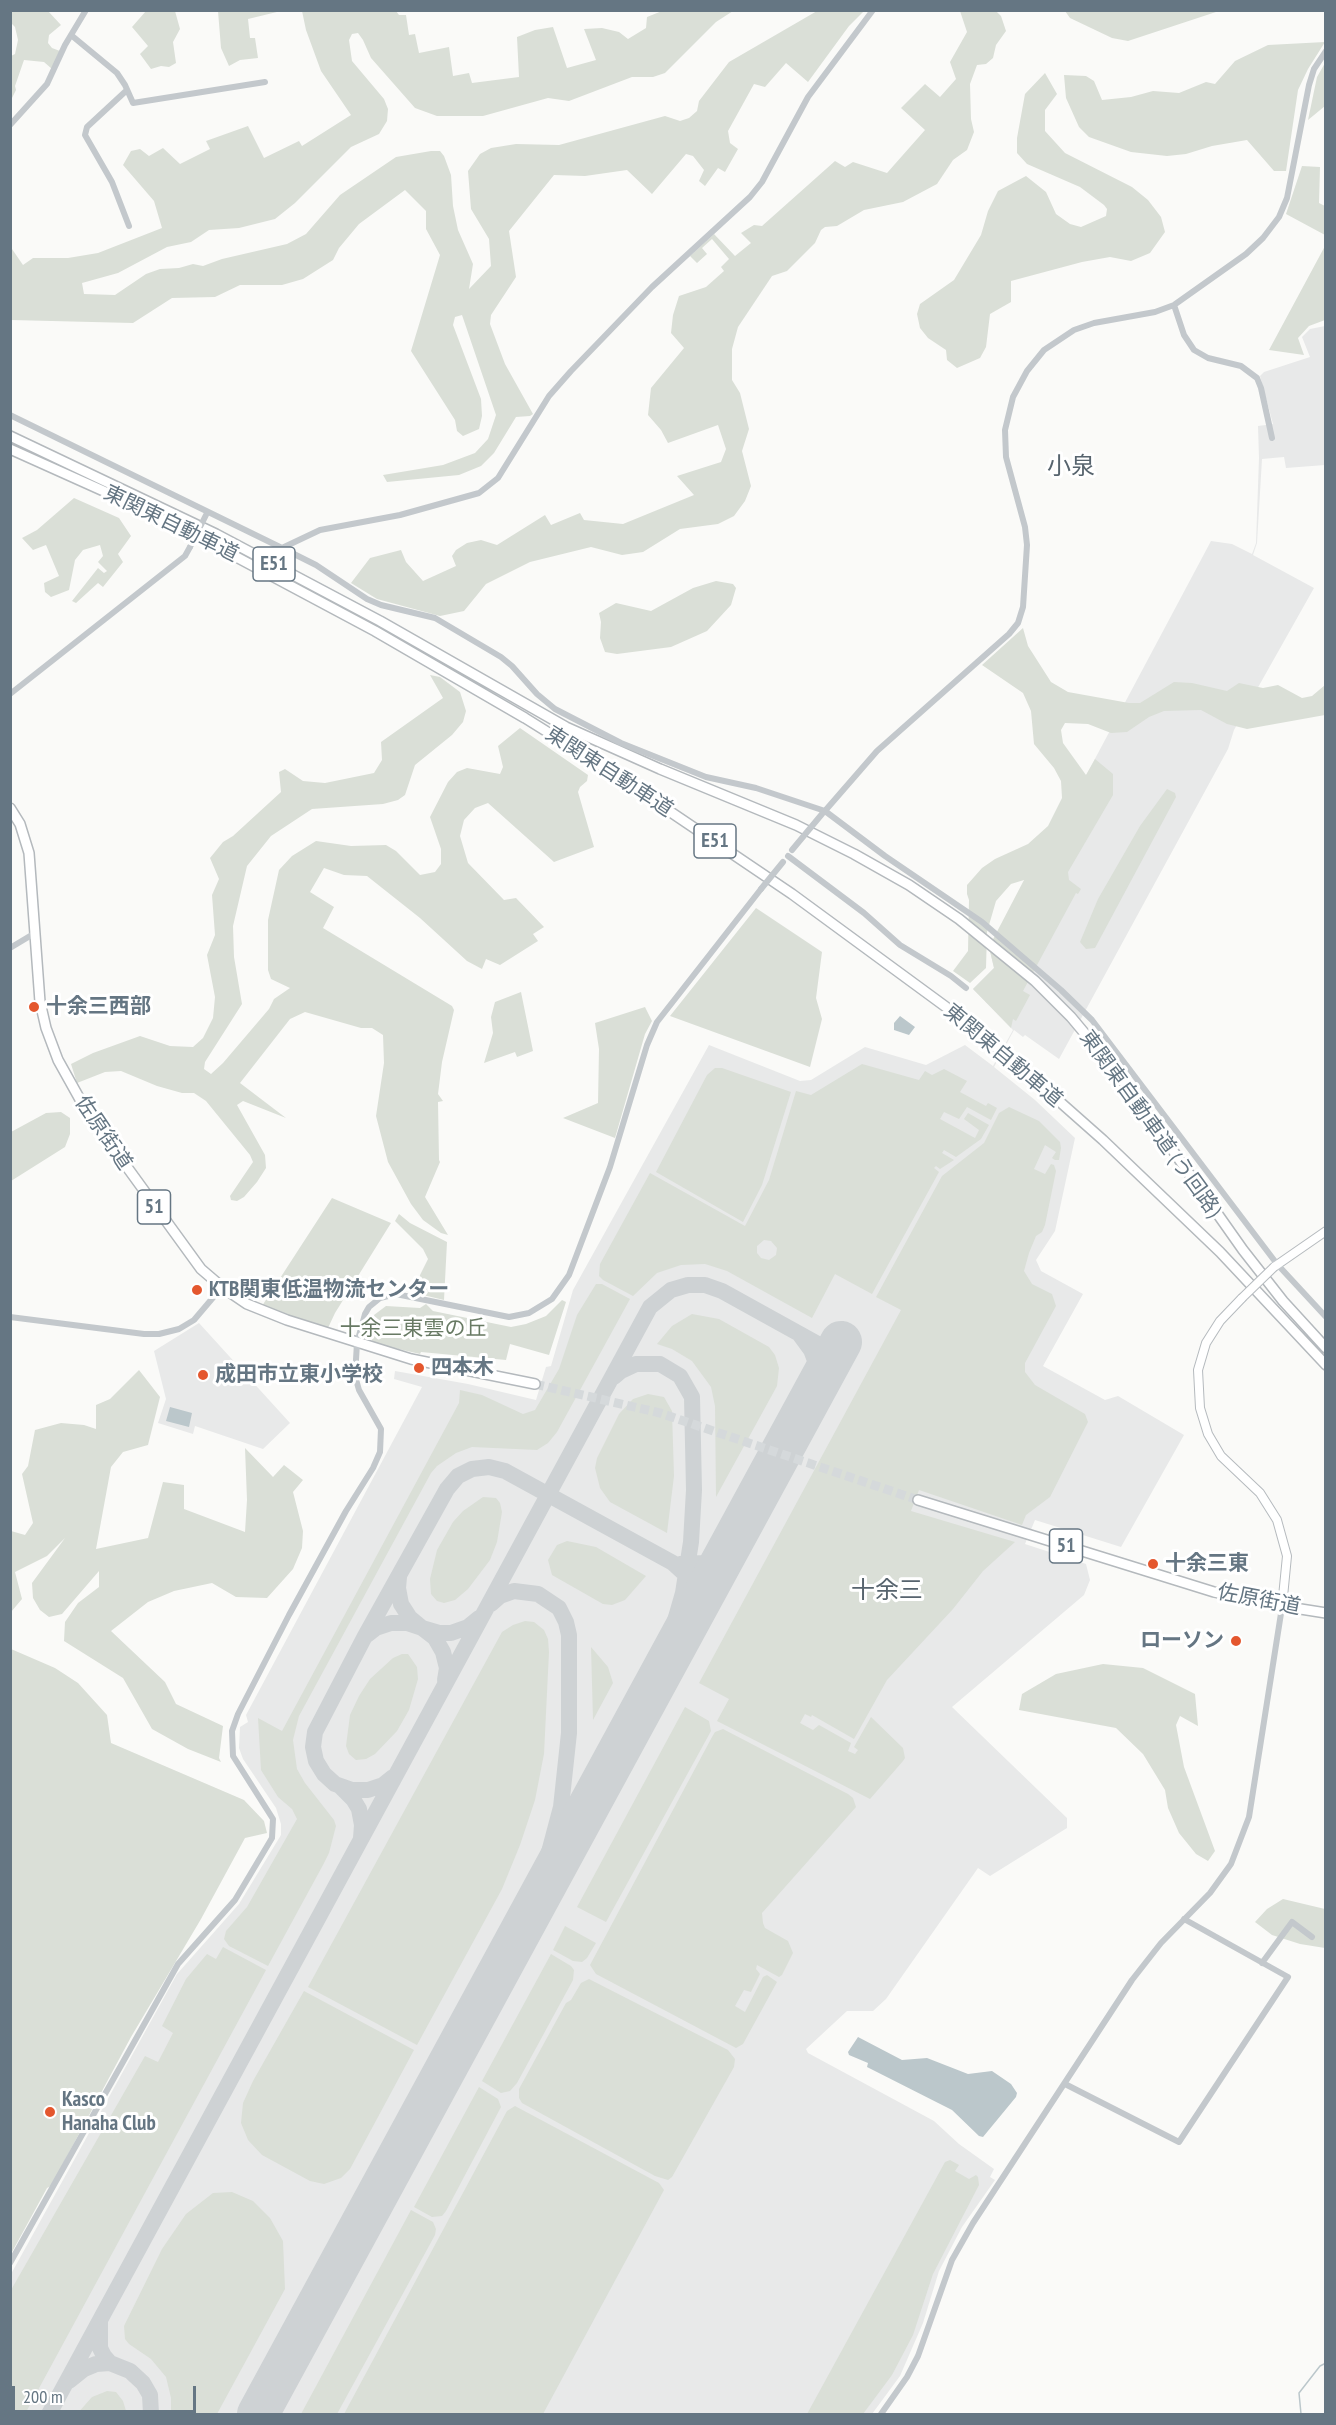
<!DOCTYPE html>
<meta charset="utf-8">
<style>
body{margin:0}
#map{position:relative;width:1336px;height:2425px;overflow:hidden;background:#fafaf8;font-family:"PT Sans Narrow",sans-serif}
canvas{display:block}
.frame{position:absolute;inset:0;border:12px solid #657683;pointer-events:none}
.scale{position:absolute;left:12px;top:2386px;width:184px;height:27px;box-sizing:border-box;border:3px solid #657683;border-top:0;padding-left:8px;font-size:18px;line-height:21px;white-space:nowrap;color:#657683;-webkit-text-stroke:4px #fff;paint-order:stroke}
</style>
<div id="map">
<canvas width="1336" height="2425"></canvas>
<div class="frame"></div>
<div class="scale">200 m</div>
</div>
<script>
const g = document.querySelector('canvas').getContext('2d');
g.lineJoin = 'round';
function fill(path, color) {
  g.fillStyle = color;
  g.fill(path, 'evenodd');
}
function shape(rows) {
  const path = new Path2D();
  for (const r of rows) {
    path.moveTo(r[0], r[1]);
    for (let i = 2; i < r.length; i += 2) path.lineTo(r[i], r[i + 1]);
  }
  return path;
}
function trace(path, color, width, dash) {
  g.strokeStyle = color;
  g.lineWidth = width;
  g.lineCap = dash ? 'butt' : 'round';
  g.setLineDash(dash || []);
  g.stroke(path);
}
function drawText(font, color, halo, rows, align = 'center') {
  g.font = font + ' "PT Sans Narrow","Noto Sans JP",sans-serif';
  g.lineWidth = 6;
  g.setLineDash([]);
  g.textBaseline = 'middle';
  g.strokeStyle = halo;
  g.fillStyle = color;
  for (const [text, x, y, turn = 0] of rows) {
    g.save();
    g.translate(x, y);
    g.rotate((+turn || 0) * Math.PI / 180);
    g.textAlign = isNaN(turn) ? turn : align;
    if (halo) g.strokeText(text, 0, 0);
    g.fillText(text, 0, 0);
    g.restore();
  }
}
fill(shape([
 [1325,326,1325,465,1286,468,1284,457,1262,459,1257,543,1253,555,1314,588,1234,730,1228,749,1059,1059,1025,1035,1023,1037,1014,1030,994,1067,1035,1100,1075,1138,1055,1231,1036,1260,1041,1271,1083,1294,1043,1366,1105,1400,1118,1396,1184,1435,1121,1547,1035,1520,1025,1544,1086,1564,1090,1580,1084,1595,952,1707,1067,1818,1067,1828,990,1876,978,1868,886,1999,873,2011,847,2011,806,2049,808,2053,934,2121,959,2144,994,2169,990,2177,995,2180,962,2227,939,2271,923,2323,900,2376,872,2414,11,2414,11,2274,177,1974,239,1904,281,1835,281,1824,276,1808,243,1759,239,1748,240,1727,248,1722,246,1715,422,1387,394,1379,395,1371,468,1384,536,1400,546,1367,551,1366,573,1290,709,1045,800,1081,811,1080,865,1047,926,1065,965,1045,993,1066,1013,1030,973,989,994,968,989,947,1032,877,1211,541,1232,544,1252,554,1256,543,1259,458,1258,426,1273,424,1260,376,1264,372,1310,357,1302,337,1310,329],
 [199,1323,290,1423,263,1449,195,1426,193,1434,158,1423,166,1399,154,1351]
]), '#e8e9e9');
fill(shape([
 [21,10,48,11,61,25,49,35,48,43,52,48,60,51,52,69,44,62,24,60,15,86,16,90,11,100,11,56,15,54,18,40,15,27,11,23,10,12],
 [146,11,175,11,180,29,173,42,176,63,169,67,161,66,151,69,140,54,148,46,132,27],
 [218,11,218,10,281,11,248,19,250,38,255,38,258,58,240,60,229,66,221,48],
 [302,11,396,11,399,15,406,15,409,35,415,34,419,53,449,47,453,76,469,73,472,83,519,77,517,37,535,30,553,27,567,68,596,60,584,29,602,28,619,32,628,39,646,28,647,17,662,11,733,11,716,22,665,73,653,77,632,77,569,101,548,98,483,116,437,116,415,108,371,58,363,40,358,33,352,34,349,40,352,61,384,99,388,109,387,121,379,134,351,147,295,203,275,219,239,228,209,230,191,242,167,247,118,273,82,283,84,294,115,295,146,274,160,269,179,268,193,264,203,266,222,259,287,244,306,234,340,195,396,157,431,151,440,151,444,156,451,175,453,206,458,230,473,264,469,289,491,266,489,239,471,209,468,171,480,154,491,148,516,144,559,145,665,116,680,121,689,118,697,111,699,101,729,62,817,11,864,11,849,26,808,82,786,63,765,87,754,84,728,131,730,143,738,149,725,172,718,168,705,186,699,181,704,170,693,156,686,154,652,194,627,170,585,176,554,175,509,231,516,277,491,315,490,324,505,364,533,414,530,416,516,417,494,453,481,466,459,475,387,482,383,475,443,465,475,453,488,439,496,415,462,315,455,317,453,325,481,399,482,416,479,429,463,436,457,431,455,420,411,351,440,255,426,229,426,211,405,190,359,224,339,248,333,260,303,279,282,285,240,285,215,297,172,298,133,323,11,320,11,242,12,249,23,265,33,258,68,258,98,253,162,228,154,201,123,165,131,151,140,149,149,156,163,148,180,164,210,149,206,141,248,126,264,158,299,141,302,146,351,115,321,71,306,30],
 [960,11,996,11,1001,16,1006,31,996,45,993,58,986,64,977,65,970,84,971,119,974,132,967,150,953,160,937,184,903,202,864,210,837,226,825,227,821,230,815,243,787,271,772,276,738,327,732,349,732,380,740,393,749,429,742,451,751,486,745,501,734,516,718,524,680,529,643,552,622,555,591,547,530,562,486,584,464,611,440,616,377,599,351,583,370,558,401,550,406,562,423,581,456,566,452,556,456,550,467,543,481,540,497,545,545,515,551,525,580,513,584,520,623,524,694,495,677,476,721,462,726,449,718,425,668,443,661,430,648,415,651,388,684,348,671,333,673,315,679,296,706,287,724,271,721,267,729,259,712,239,702,248,707,254,697,263,690,256,714,234,735,256,751,243,741,233,754,225,762,226,835,161,845,167,853,162,887,173,925,130,901,108,925,84,940,97,956,79,950,62,967,32],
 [1065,11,1219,11,1128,41,1112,38,1070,18],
 [1325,42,1308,69,1298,90,1286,171,1274,171,1247,140,1212,146,1186,154,1167,156,1131,152,1089,137,1079,127,1066,98,1064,75,1086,76,1094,81,1102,100,1131,97,1153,91,1179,93,1206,82,1215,84,1235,61,1268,45],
 [1325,63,1325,106,1308,120,1317,77],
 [1045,73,1057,94,1045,110,1045,131,1065,153,1132,187,1148,200,1161,217,1165,232,1150,253,1131,261,1110,257,1082,262,1011,281,1011,302,990,314,986,347,980,358,957,368,947,360,946,350,928,338,920,328,917,314,920,304,954,280,981,235,988,211,998,191,1026,176,1046,192,1056,214,1070,224,1081,227,1106,216,1107,209,1104,205,1080,187,1027,164,1017,153,1017,138,1025,94],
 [1302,166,1320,167,1319,203,1325,206,1325,235,1286,214],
 [1325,246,1325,320,1309,326,1298,338,1304,355,1269,350],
 [74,498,119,518,131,536,118,554,123,562,103,587,98,583,76,603,72,601,98,568,104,573,107,571,98,562,103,556,100,545,83,550,75,560,69,590,51,597,45,592,44,583,59,576,46,545,33,550,22,538,37,530],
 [716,581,733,584,736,588,731,605,707,631,671,647,617,654,605,652,600,638,601,622,599,613,616,603,651,611,693,588],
 [1023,628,1028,646,1051,682,1068,692,1129,703,1140,703,1174,682,1192,683,1227,691,1239,683,1263,688,1278,685,1302,698,1312,696,1325,685,1325,715,1247,729,1227,724,1201,710,1164,711,1149,717,1127,732,1111,733,1088,724,1065,723,1061,730,1063,743,1086,775,1095,759,1113,774,1113,795,1068,872,1069,880,1081,889,1078,894,1076,893,1023,991,1030,995,1016,1021,1013,1019,1011,1028,973,989,994,968,989,947,1024,880,1011,884,996,901,987,932,986,968,970,983,953,971,968,951,969,900,967,894,967,885,982,868,995,859,1028,844,1048,826,1062,798,1061,781,1054,768,1034,744,1031,711,1023,693,982,665],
 [430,675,440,677,460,692,466,711,463,722,452,735,415,765,405,795,398,800,383,804,312,809,271,836,247,866,233,926,234,957,242,1004,205,1062,204,1069,211,1074,223,1063,269,1009,274,999,290,988,271,979,268,970,268,920,279,870,292,856,316,841,351,846,386,845,396,851,420,875,435,872,441,864,441,849,430,817,448,782,457,772,467,768,500,774,503,767,498,746,520,728,588,775,587,781,580,787,578,792,594,847,554,862,488,803,475,808,464,820,460,836,468,863,504,900,516,898,544,927,533,934,538,941,500,965,486,959,482,969,467,961,420,918,367,876,344,875,324,868,310,892,334,907,323,928,452,1006,454,1010,442,1062,438,1094,443,1101,438,1102,439,1160,440,1162,425,1197,448,1235,441,1233,423,1220,411,1204,388,1162,376,1116,384,1063,383,1035,372,1028,361,1028,305,1012,290,1019,240,1083,286,1118,243,1101,237,1105,265,1155,266,1168,257,1182,244,1197,237,1201,231,1200,230,1196,253,1162,250,1155,206,1101,194,1093,182,1093,157,1086,121,1071,105,1072,77,1083,71,1064,93,1053,140,1036,170,1046,193,1047,203,1038,213,1018,215,997,207,955,215,935,212,895,219,879,210,858,223,842,233,836,281,792,279,772,285,769,303,781,325,783,374,773,382,760,381,742,443,698],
 [1167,789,1175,793,1176,797,1095,948,1086,949,1080,942,1098,899,1140,826],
 [756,908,822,952,816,998,822,1019,810,1067,670,1016],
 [521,992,533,1051,517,1057,515,1052,484,1063,493,1033,491,1017,495,1002],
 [645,1007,652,1021,645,1034,615,1138,563,1118,598,1103,599,1049,595,1023],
 [862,1064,919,1080,925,1071,932,1075,944,1069,967,1081,960,1092,986,1106,988,1103,997,1108,991,1120,967,1107,959,1119,944,1112,940,1119,975,1138,979,1130,964,1119,968,1113,989,1125,981,1139,956,1157,944,1150,942,1153,954,1160,940,1169,936,1166,934,1168,939,1172,872,1294,835,1274,812,1318,727,1271,705,1264,681,1265,657,1273,633,1296,603,1280,599,1276,600,1264,650,1173,745,1226,769,1180,796,1091,811,1095],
 [764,1240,771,1241,777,1248,776,1255,769,1260,761,1258,757,1253,757,1246],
 [715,1068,722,1068,791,1092,762,1185,743,1222,656,1172,707,1075],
 [1009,1107,1039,1121,1060,1142,1061,1148,1059,1160,1055,1160,1052,1158,1056,1152,1045,1145,1034,1169,1045,1174,1051,1164,1054,1165,1056,1171,1045,1225,1042,1232,1036,1236,1029,1253,1024,1271,1032,1284,1052,1294,1056,1306,1025,1363,1025,1372,1035,1385,1085,1414,1088,1422,1050,1497,1026,1515,1022,1525,919,1490,911,1511,1015,1542,983,1571,953,1609,887,1680,854,1739,812,1715,811,1717,805,1714,800,1723,813,1730,819,1725,851,1743,848,1751,855,1754,858,1750,854,1747,871,1717,903,1748,905,1758,903,1761,870,1799,717,1721,729,1699,699,1683,901,1310,876,1297,942,1176,984,1143,999,1113],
 [61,1112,70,1118,70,1134,65,1147,11,1181,11,1132,46,1113],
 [332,1198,391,1223,335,1313,328,1328,262,1306],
 [399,1214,410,1223,447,1242,444,1300,423,1295,418,1287,420,1275,428,1259,423,1249,395,1221],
 [596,1284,602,1284,630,1299,557,1432,548,1443,537,1450,472,1447,456,1453,437,1466,431,1473,299,1716,293,1740,297,1769,305,1783,334,1820,336,1826,329,1853,323,1865,268,1966,229,1946,224,1939,226,1931,247,1907,297,1819,292,1809,278,1797,261,1770,258,1718,282,1731,459,1403,460,1390,482,1395,523,1414,535,1410,559,1369,577,1315],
 [562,1300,566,1302,549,1355,510,1344,506,1360,421,1352,420,1354,373,1343,369,1332,367,1333,374,1315,386,1306,420,1308,426,1304,433,1311,511,1327,526,1324,546,1316],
 [692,1314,719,1319,769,1347,775,1355,779,1368,777,1386,716,1497,715,1406,711,1387,692,1361,672,1349,657,1344,672,1326],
 [139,1370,160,1397,148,1445,123,1452,111,1467,96,1549,148,1538,163,1482,184,1485,184,1509,245,1532,247,1500,245,1448,273,1477,284,1465,303,1480,293,1492,303,1531,302,1548,293,1569,267,1598,236,1597,212,1583,174,1591,148,1602,111,1631,165,1682,176,1704,223,1726,219,1758,221,1762,188,1749,152,1729,123,1678,64,1641,65,1622,78,1603,99,1587,99,1571,62,1614,49,1617,40,1610,33,1598,32,1583,65,1538,47,1556,15,1572,22,1599,11,1612,11,1531,25,1535,33,1523,22,1474,28,1466,35,1430,61,1423,84,1425,96,1429,96,1405,110,1399],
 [648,1394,664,1397,672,1411,674,1476,667,1533,610,1502,600,1488,595,1468,597,1458,619,1414,633,1399],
 [483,1497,496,1498,500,1503,502,1512,497,1542,490,1560,468,1589,455,1600,444,1603,437,1601,431,1594,430,1579,437,1550,453,1522,463,1511],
 [567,1541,596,1547,646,1576,625,1600,612,1605,603,1604,552,1575,548,1560,557,1545],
 [525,1621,534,1622,544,1630,548,1639,549,1652,544,1754,535,1800,520,1845,502,1889,417,2045,308,1987,502,1632,513,1625],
 [591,1647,608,1667,613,1683,593,1720],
 [11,1649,55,1668,78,1683,107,1715,111,1743,244,1800,264,1821,267,1833,245,1838,201,1919,131,2037,51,2186,47,2188,12,2252],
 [402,1654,408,1654,417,1667,418,1679,409,1710,397,1731,375,1754,366,1759,356,1760,349,1754,346,1746,350,1715,359,1696,370,1679,393,1658],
 [1103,1664,1143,1668,1195,1694,1198,1726,1180,1716,1176,1725,1184,1767,1215,1851,1208,1861,1196,1854,1179,1833,1168,1808,1165,1790,1143,1754,1116,1728,1019,1710,1022,1694,1056,1674],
 [685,1707,709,1721,711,1731,606,1922,577,1907],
 [723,1729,848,1794,853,1798,856,1807,762,1913,763,1923,765,1928,788,1941,793,1953,782,1975,779,1977,757,1965,756,1969,760,1974,751,1992,744,1990,735,2006,745,2012,763,1977,767,1975,777,1982,743,2044,736,2048,596,1974,590,1965,712,1737,715,1732],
 [1283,1899,1325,1909,1325,1948,1300,1944,1272,1935,1255,1922,1267,1909],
 [565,1926,596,1943,587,1958,582,1962,573,1961,553,1950],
 [223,1947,266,1970,25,2414,11,2414,11,2290,145,2056,158,2062,173,2033,162,2026,186,1979,207,1954,216,1959],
 [551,1954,571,1966,574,1970,573,1980,517,2083,510,2091,501,2093,482,2081],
 [589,1979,728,2050,735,2059,734,2067,672,2177,668,2180,655,2176,522,2103,519,2098,519,2089,566,2003,571,2000,581,1983],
 [304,1991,414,2050,350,2169,341,2178,324,2184,310,2181,262,2155,248,2140,241,2123,243,2103,253,2081],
 [479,2087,498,2099,501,2107,446,2211,442,2216,432,2217,414,2207],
 [515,2106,659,2183,664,2190,543,2414,344,2414,507,2111],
 [950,2160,959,2165,955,2171,969,2179,976,2175,978,2177,979,2185,933,2274,913,2335,892,2375,863,2414,807,2414,945,2162],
 [232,2192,253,2201,270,2218,283,2241,285,2289,217,2414,171,2414,171,2398,166,2377,151,2359,129,2344,125,2339,124,2326,162,2249,186,2214,213,2193],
 [411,2210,433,2222,436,2229,435,2235,337,2414,301,2414],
 [107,2391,116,2392,123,2401,127,2414,77,2414,92,2397]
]), '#dadfd7');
fill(shape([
 [900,1016,915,1027,909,1035,894,1030,894,1023],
 [170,1407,192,1413,189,1427,166,1421],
 [858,2037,902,2060,927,2058,968,2074,992,2071,1011,2084,1017,2093,1016,2097,983,2137,979,2136,952,2110,867,2067,868,2063,849,2055,848,2052]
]), '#bbc7cb');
trace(shape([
 [1301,2414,1299,2393,1320,2366,1326,2363]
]), '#bbc7cb', 1.5);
trace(shape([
 [800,1335,811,1350,816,1363,817,1377,814,1391],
 [614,1377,621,1371,636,1364,660,1364,680,1376,692,1397,694,1490,691,1542,683,1593,668,1645],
 [680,1564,705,1563,728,1549],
 [399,1577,398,1588,401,1604,410,1618,422,1628,439,1633,451,1633,468,1627,479,1618],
 [491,1604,500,1596,514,1591,538,1594,559,1608,566,1622,569,1635,569,1733,561,1807,544,1871,521,1930],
 [367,1635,376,1628,391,1623,407,1623,422,1628,435,1638,443,1652,447,1668,445,1680],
 [393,1777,383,1785,368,1790,352,1790,335,1784,324,1774,316,1761,313,1747,315,1732,364,1638,447,1489,458,1476,472,1469,489,1467,505,1471,673,1563,685,1574,694,1595,691,1617,643,1706],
 [341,1787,353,1799,359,1809,362,1825,361,1838],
 [100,2322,100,2348,104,2356,110,2363,130,2371,143,2383,150,2395,151,2414],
 [69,2381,84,2369,96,2364,110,2363],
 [49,2414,650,1307,671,1290,688,1285,705,1285,722,1291,834,1353]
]), '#ced2d4', 16);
trace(shape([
 [258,2414,841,1342]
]), '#ced2d4', 42);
trace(shape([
 [535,1384,660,1413,918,1500]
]), '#d5d9db', 9, [9, 4.5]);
const major = shape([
 [1274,1267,1326,1231],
 [1242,1298,1220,1321,1206,1343,1198,1370,1200,1408,1208,1434,1221,1456,1260,1493,1277,1520,1287,1556,1282,1607]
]);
const highway = shape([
 [10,436,216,534,380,621,566,727,660,769,796,825,854,854,909,885,959,919,1035,981,1071,1017,1102,1054,1133,1094,1243,1250,1283,1301,1326,1348],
 [10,449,108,493,212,544,375,631,525,718,610,771,792,894,946,1007,1025,1071,1103,1140,1220,1252,1326,1365],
 [10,808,20,824,29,853,40,1002,46,1028,58,1060,87,1112,201,1269,222,1287,247,1304,287,1320,411,1359,535,1384],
 [918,1500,1214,1592,1269,1604,1326,1613]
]);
trace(major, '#b5babe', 10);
trace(highway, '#b4b9bd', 12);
trace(shape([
 [71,35,117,73,125,85,133,103,265,82],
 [127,90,87,127,85,135,112,182,129,226],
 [10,125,47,84,65,45,86,10],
 [1174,305,1184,335,1194,350,1208,358,1241,366,1257,378,1261,388,1272,438],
 [10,415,282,548,316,565,367,599,381,605,435,618,501,657,512,666,537,694,555,709,621,743,706,777,756,788,825,811,885,856,982,922,1061,990,1092,1020,1277,1264,1326,1317],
 [282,548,320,530,400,515,479,493,498,478,549,396,571,371,652,287,750,197,762,182,808,97,873,10],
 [10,694,185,556,190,547],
 [824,812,877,751,1009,634,1018,623,1023,607,1027,545,1025,527,1006,457,1005,430,1013,397,1027,371,1044,350,1074,330,1094,323,1155,312,1174,305,1246,254,1263,238,1279,217,1287,198,1309,85,1314,69,1326,51],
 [788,856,864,913,900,945,951,976,966,988],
 [10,948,35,933],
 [10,1317,144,1334,159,1334,179,1329,194,1320,222,1287],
 [1262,1963,1292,1922,1312,1937],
 [1065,2084,1179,2142,1288,1977,1184,1919],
 [10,2263,178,1964,235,1900,272,1838,273,1819,233,1756,232,1731,238,1714,289,1615,346,1511,373,1468,380,1452,381,1429,359,1390,355,1376,357,1343,365,1314,369,1307,380,1298,396,1294,509,1317,529,1313,552,1299,569,1275,610,1167,647,1045,657,1022,761,889],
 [881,2414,907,2377,918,2356,952,2260,973,2223,1132,1980,1161,1943,1210,1893,1231,1864,1249,1817,1282,1607]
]), '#c3c8cc', 6);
trace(major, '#fff', 8);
trace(highway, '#fff', 9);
const majorBridge = shape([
 [1242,1298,1274,1267]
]);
trace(majorBridge, '#b5babe', 10, []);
trace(shape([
 [190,547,206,515],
 [792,850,822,814],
 [761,889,783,862]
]), '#c3c8cc', 6);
trace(majorBridge, '#fff', 8);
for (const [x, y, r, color] of [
 [34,1007,6,"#e4572e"],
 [197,1290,6,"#e4572e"],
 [419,1368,6,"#e4572e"],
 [203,1375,6,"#e4572e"],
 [1153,1564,6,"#e4572e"],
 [1236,1641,6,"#e4572e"],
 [50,2112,6,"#e4572e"]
]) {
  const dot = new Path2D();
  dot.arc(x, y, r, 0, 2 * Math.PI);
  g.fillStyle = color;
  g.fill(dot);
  trace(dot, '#fff', 2);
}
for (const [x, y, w] of [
 [274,564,42],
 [715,841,42],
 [154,1207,33],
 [1066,1546,33]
]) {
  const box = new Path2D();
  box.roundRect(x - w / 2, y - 17, w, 34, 4.5);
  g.fillStyle = '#fff';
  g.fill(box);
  trace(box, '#657683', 1.5);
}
drawText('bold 20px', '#657683', null, [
 ["E51",274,564],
 ["E51",715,841],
 ["51",154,1207],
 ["51",1066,1546]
]);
drawText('21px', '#657683', '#fff', [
 ["東関東自動車道",171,524,26],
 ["東関東自動車道",609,772,33],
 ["東関東自動車道",1003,1056,40],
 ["東関東自動車道 (う回路)",1150,1124,54],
 ["佐原街道",103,1133,56],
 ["佐原街道",1259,1600,11]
]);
drawText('bold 21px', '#657683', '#fff', [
 ["十余三西部",46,1007],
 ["KTB関東低温物流センター",209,1290],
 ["四本木",431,1368],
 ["成田市立東小学校",215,1375],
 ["十余三東",1165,1564],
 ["ローソン",1224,1641,"right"],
 ["Kasco",62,2100],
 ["Hanaha Club",62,2124]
], 'left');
drawText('21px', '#687a64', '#fff', [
 ["十余三東雲の丘",413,1329]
]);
drawText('24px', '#57646e', '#fff', [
 ["小泉",1071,467],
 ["十余三",887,1591]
]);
</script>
